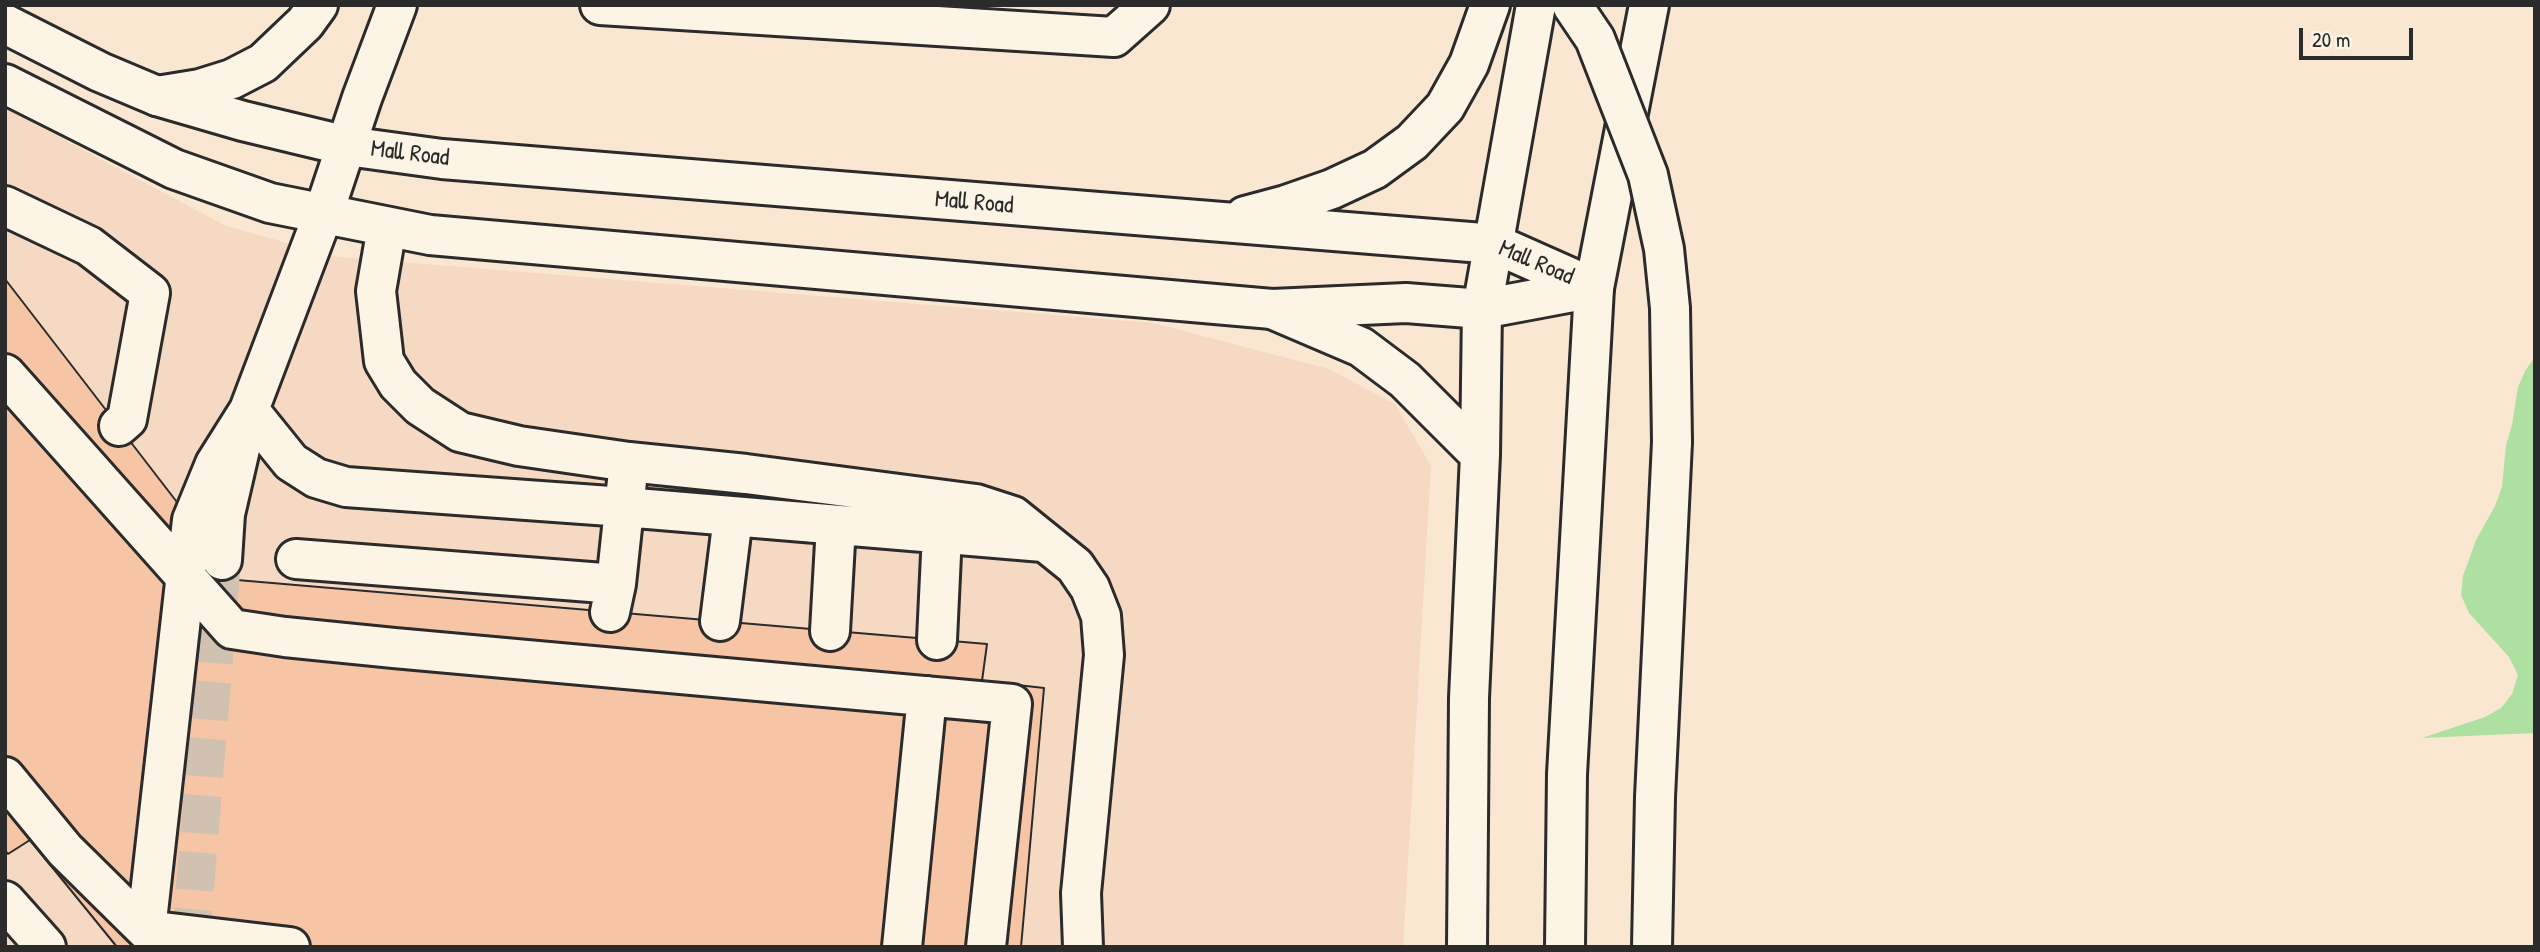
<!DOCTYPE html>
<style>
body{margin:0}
#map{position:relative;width:2540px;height:952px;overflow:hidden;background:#fae7d2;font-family:"Patrick Hand",sans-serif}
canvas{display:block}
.frame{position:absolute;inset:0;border:7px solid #2b2b2b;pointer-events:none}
.scale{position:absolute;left:2299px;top:28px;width:114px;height:32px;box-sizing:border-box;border:4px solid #2b2b2b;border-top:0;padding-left:9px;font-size:21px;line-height:24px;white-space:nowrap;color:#2b2b2b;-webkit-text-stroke:5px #fcf5e5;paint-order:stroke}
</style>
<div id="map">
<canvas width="2540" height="952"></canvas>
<div class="frame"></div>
<div class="scale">20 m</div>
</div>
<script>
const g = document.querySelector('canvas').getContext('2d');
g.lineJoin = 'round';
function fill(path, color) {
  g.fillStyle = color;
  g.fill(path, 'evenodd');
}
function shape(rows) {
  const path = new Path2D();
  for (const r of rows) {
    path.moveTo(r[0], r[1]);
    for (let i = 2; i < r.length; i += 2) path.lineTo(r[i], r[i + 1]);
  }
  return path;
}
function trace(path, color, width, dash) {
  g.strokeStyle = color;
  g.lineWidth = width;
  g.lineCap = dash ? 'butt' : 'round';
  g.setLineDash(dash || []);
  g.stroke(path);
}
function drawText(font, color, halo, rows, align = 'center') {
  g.font = font + ' "Patrick Hand",sans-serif';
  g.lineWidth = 7;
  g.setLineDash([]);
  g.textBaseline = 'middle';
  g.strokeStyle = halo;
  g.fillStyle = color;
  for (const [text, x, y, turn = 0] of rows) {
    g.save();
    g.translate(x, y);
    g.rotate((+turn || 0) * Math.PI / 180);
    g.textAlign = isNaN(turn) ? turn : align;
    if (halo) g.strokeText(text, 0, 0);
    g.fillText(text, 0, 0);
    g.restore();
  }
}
fill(shape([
 [5,108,226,226,338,257,1153,323,1329,369,1395,404,1431,466,1403,947,5,947]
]), '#f5d9c2');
fill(shape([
 [2535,357,2535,733,2422,738,2485,717,2501,708,2512,694,2518,675,2509,657,2469,613,2461,595,2463,576,2476,540,2495,506,2502,487,2506,445,2512,425,2518,387,2525,371]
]), '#aee0a1');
const building = shape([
 [5,279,237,580,987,644,982,681,1044,688,1021,947,117,947,30,840,8,854,5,850,5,279]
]);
fill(building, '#f6c5a6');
trace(building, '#2b2b2b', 2);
trace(shape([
 [190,947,222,560]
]), '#d1c1b1', 38, [38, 19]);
const minor = shape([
 [600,5,1114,37,1150,5],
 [5,206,89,246,150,293,127,419,119,426],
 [387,227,376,291,384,361,398,384,420,406,460,432,519,446,629,462,616,584,610,612],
 [5,374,232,629,285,637,394,648,1012,704,986,947],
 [249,410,291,462,316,478,346,487,624,507,1043,542],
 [629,462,746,474,976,504,1013,516,1075,566,1090,588,1101,616,1104,655,1081,893,1083,947],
 [296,559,616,584],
 [222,560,225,514,249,410,323,215],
 [720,621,733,517],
 [830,631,836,525],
 [937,640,942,533],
 [5,777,65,850,146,930,290,947],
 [5,901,46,947],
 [146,930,192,520,215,464,249,410],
 [902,947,927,696]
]);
const major = shape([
 [5,24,100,72,157,96,243,121,347,146,442,159,1495,244,1594,288],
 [5,84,174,169,270,203,430,235,1272,309,1406,303,1482,309,1594,288],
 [1245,216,1286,205,1332,189,1375,169,1412,142,1445,107,1469,64,1490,5],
 [1594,288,1649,5],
 [1482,309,1536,5]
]);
const highway = shape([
 [157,96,200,89,232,79,263,63,305,23,318,5],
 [323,215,362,98,397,5],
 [1272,309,1361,347,1405,380,1480,455],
 [1467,947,1469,698,1480,455,1482,309],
 [1565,947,1567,774,1594,288],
 [1652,947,1655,797,1672,442]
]);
trace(minor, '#2b2b2b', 44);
trace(major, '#2b2b2b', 44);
trace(highway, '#2b2b2b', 44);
trace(minor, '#fcf5e5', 38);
trace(major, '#fcf5e5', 38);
trace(highway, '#fcf5e5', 38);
const highwayBridge = shape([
 [1572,5,1595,39,1648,175,1664,249,1670,308,1672,442]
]);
trace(highwayBridge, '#2b2b2b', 44, []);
trace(highwayBridge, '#fcf5e5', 38);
drawText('24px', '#2b2b2b', '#fcf5e5', [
 ["Mall Road",410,154,7],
 ["Mall Road",974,203,5],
 ["Mall Road",1536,263,23]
]);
</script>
